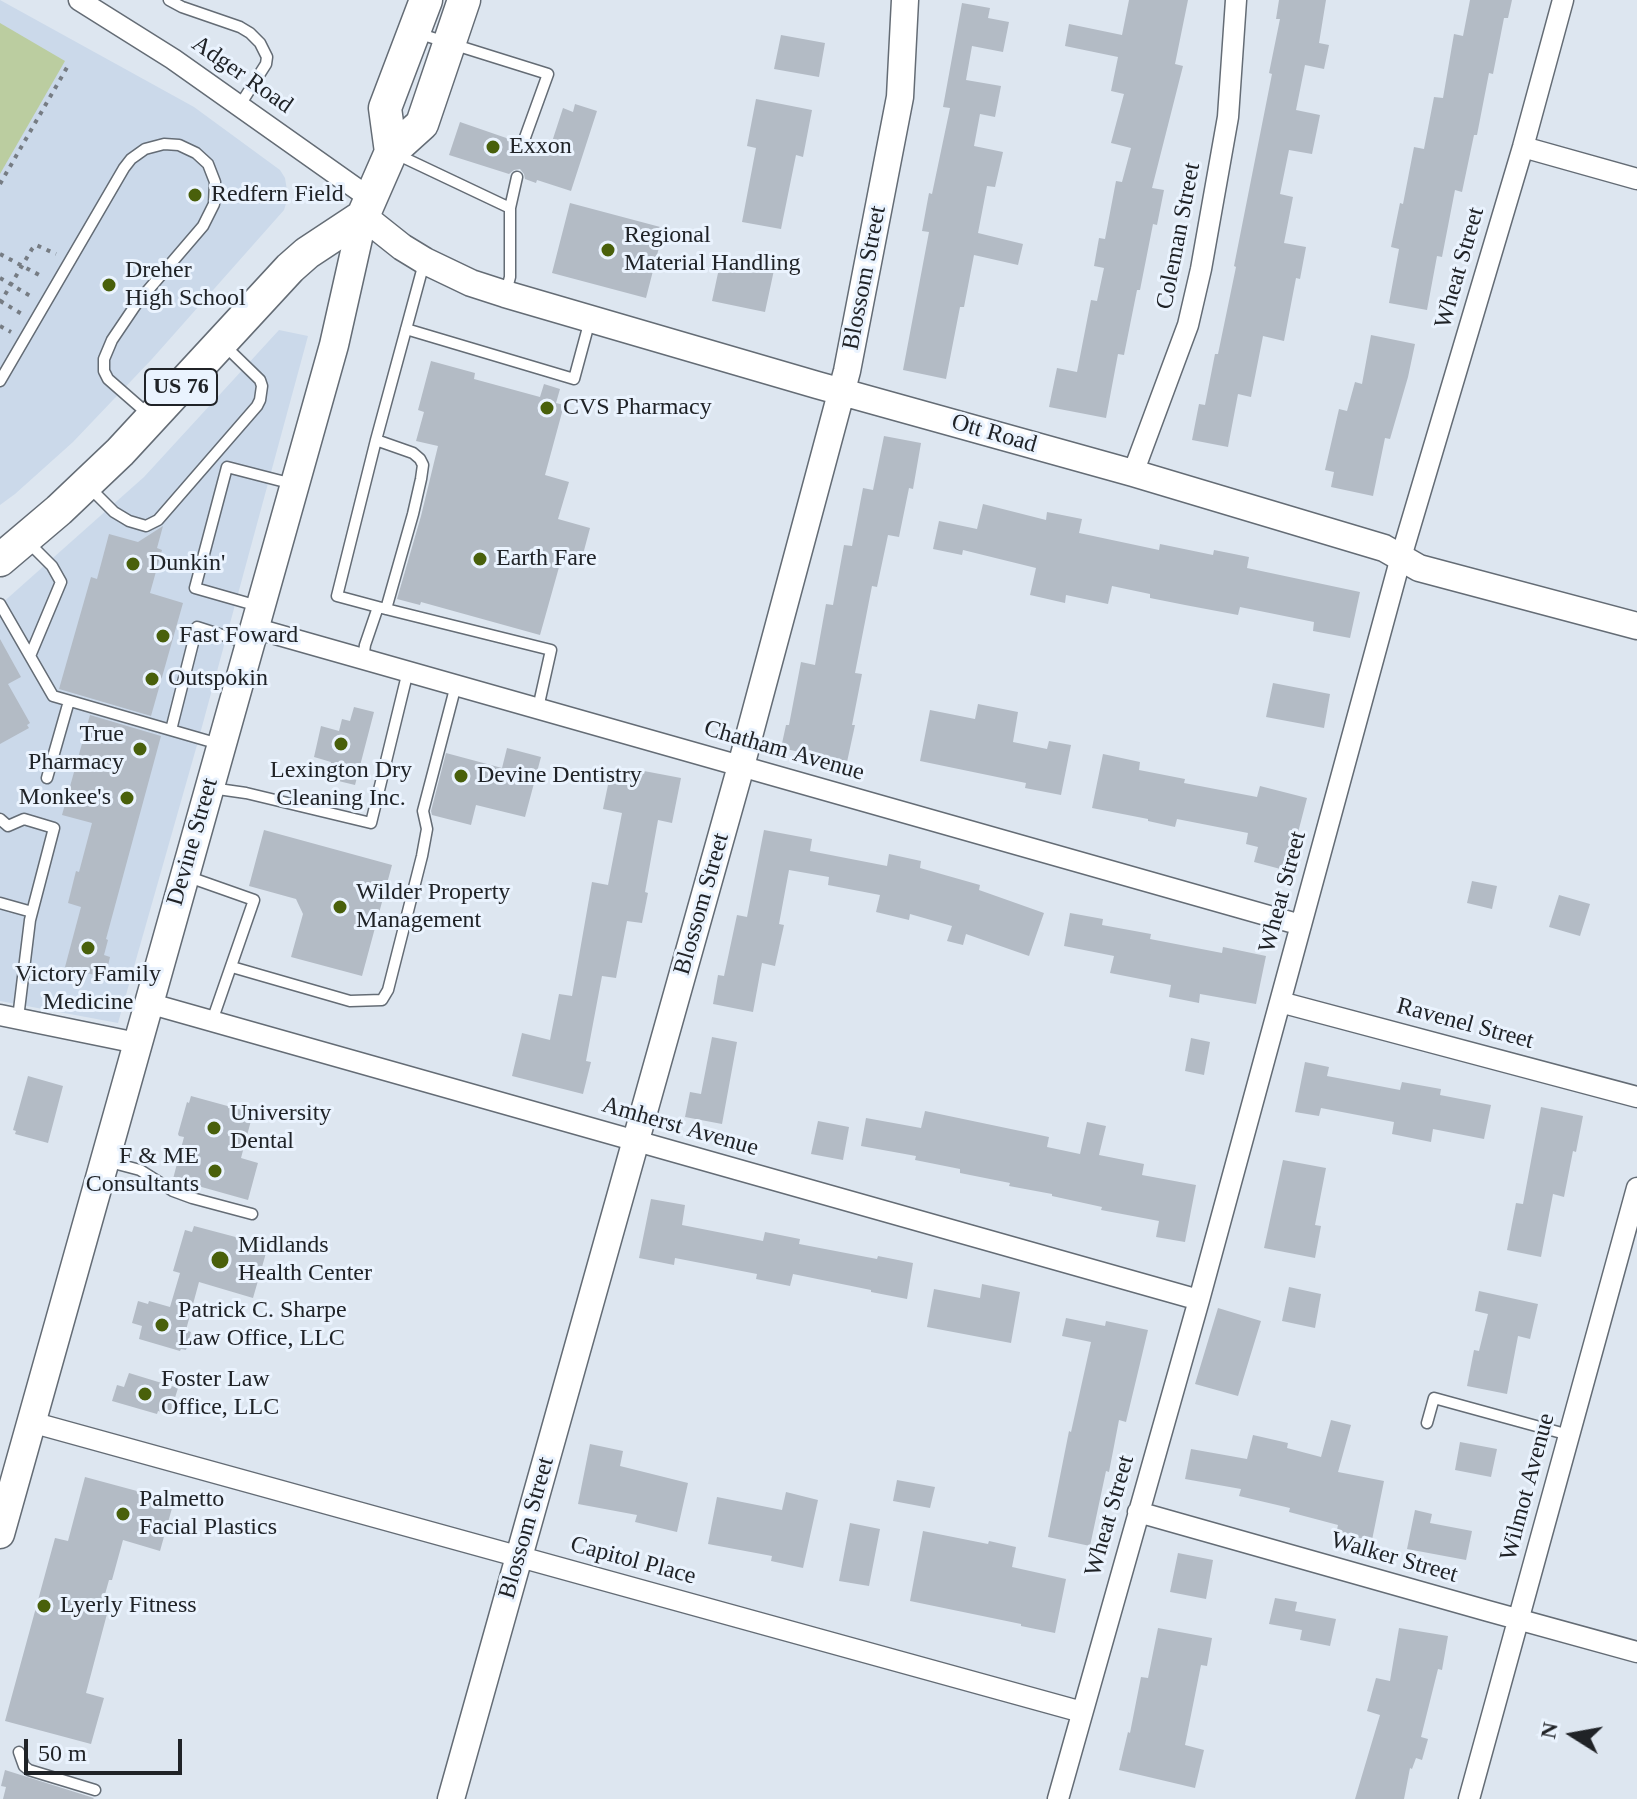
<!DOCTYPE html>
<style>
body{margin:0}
#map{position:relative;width:1637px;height:1799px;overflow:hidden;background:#dde6f0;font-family:"Times New Roman",serif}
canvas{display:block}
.north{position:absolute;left:1533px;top:1695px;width:80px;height:80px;-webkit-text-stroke:6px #eaf3fe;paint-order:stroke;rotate:281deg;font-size:22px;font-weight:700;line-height:32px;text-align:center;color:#202327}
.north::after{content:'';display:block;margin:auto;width:28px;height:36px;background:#202327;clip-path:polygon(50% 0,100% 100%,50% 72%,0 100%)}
.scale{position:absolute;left:24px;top:1739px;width:158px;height:36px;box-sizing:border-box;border:4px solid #202327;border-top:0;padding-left:10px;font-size:24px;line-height:28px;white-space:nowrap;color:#202327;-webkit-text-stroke:6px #eaf3fe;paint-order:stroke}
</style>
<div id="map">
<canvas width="1637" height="1799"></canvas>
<div class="north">N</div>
<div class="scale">50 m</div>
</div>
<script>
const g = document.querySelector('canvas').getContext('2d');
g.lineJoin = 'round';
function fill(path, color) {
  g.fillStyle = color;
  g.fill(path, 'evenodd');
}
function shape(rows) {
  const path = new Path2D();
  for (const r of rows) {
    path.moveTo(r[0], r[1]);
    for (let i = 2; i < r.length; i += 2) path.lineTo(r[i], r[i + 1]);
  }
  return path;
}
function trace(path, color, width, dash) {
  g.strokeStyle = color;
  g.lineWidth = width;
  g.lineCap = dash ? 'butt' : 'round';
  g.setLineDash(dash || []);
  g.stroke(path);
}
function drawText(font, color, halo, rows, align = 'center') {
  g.font = font + ' "Times New Roman",serif';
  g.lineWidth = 6;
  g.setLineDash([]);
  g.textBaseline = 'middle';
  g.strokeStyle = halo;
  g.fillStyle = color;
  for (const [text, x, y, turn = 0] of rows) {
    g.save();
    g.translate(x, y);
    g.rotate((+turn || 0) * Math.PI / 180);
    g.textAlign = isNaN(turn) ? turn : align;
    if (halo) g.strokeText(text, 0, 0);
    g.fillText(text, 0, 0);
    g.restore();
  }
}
fill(shape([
 [0,0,194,107,280,170,285,178,288,197,284,210,152,359,73,442,15,494,0,505],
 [279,330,308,336,197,745,118,1023,0,1001,0,605,144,477]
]), '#cbd9ea');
fill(shape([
 [0,23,65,61,0,174]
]), '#bbcda0');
fill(shape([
 [1129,0,1188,0,1175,64,1183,66,1152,188,1164,190,1157,225,1153,224,1140,290,1137,290,1124,355,1118,354,1106,418,1049,407,1057,368,1077,372,1091,300,1097,301,1104,268,1094,266,1099,238,1105,239,1116,181,1122,182,1131,148,1111,143,1124,94,1111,91,1118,57,1065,46,1069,24,1122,35],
 [1279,0,1326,0,1319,43,1329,45,1324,69,1305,65,1296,110,1320,115,1312,154,1289,150,1280,194,1293,197,1284,243,1306,247,1300,279,1296,278,1284,341,1263,336,1251,397,1238,394,1228,447,1192,440,1199,404,1205,405,1215,354,1218,354,1236,267,1234,266,1272,74,1269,73,1280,19,1276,19],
 [1470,0,1512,0,1508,18,1504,18,1493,74,1489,73,1477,135,1474,135,1462,192,1455,190,1442,257,1437,256,1427,310,1389,303,1399,249,1391,247,1400,203,1403,204,1414,147,1424,149,1434,97,1443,98,1454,34,1463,36],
 [962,3,990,8,988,18,1009,22,1003,52,972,46,966,80,1001,86,995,117,980,114,974,146,1003,152,995,187,987,186,978,233,1023,244,1018,265,974,255,964,307,960,307,946,379,903,370,929,232,922,231,929,193,932,194,950,108,943,107],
 [781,35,825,43,819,77,774,69],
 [756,99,812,110,803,157,796,155,781,229,742,222,756,148,747,146],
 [575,104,597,111,571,191,537,180,536,183,525,179,524,174,520,169,514,170,509,174,449,155,460,122,515,141,516,148,521,151,528,150,531,146,549,151,563,108,573,112],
 [570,203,664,228,646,298,552,273],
 [721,259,774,270,765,312,712,301],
 [1371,335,1415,344,1408,377,1390,439,1385,438,1373,496,1331,487,1334,472,1325,470,1339,409,1347,411,1355,382,1362,384],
 [431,361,475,373,474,379,540,397,544,384,560,389,556,403,564,405,545,475,569,482,558,519,590,528,582,558,563,553,540,635,421,602,420,605,397,599,421,516,438,446,416,441,424,412,418,410],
 [884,436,921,443,913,489,909,488,899,537,888,535,877,587,872,586,855,673,862,674,852,725,855,725,847,762,781,748,786,725,789,725,801,662,815,665,826,604,833,605,844,545,852,546,863,488,873,490],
 [983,504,1046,520,1047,512,1082,519,1079,533,1159,550,1160,544,1213,555,1214,550,1249,557,1247,568,1360,592,1350,638,1313,631,1314,622,1240,607,1238,615,1185,605,1150,598,1150,594,1112,586,1108,604,1066,595,1065,603,1030,595,1036,568,963,550,962,555,933,549,939,521,977,529],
 [163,526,157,548,162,550,150,593,183,603,151,716,59,689,91,577,97,579,109,534,138,542],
 [0,639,21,677,8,684,30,723,27,725,29,728,0,744],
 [1273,683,1330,694,1324,728,1266,717],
 [978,704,1018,712,1013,742,1047,749,1049,741,1071,745,1061,795,1025,788,1026,783,920,761,930,710,975,719],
 [354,707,374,712,355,785,326,778,331,762,314,757,321,726,339,731,342,719,350,721],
 [90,715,161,736,106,939,108,940,104,955,110,957,105,978,65,967,81,907,68,903,76,871,79,872,92,823,62,815],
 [507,748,541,757,525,817,476,805,471,825,432,815,431,811,446,753,502,768],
 [1103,754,1140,762,1139,770,1185,779,1184,783,1257,797,1260,786,1307,798,1288,871,1254,862,1258,847,1246,844,1248,833,1177,819,1175,827,1148,821,1148,819,1092,808],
 [628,768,681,778,672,823,658,820,645,892,648,893,642,923,627,921,616,978,602,976,586,1061,591,1062,583,1094,512,1076,522,1033,550,1040,559,994,572,996,592,882,608,885,622,813,603,809,609,780,625,783],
 [264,830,392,865,362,976,291,957,303,914,296,899,249,886],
 [764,830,812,839,810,851,887,866,889,854,921,861,920,868,980,885,979,890,1044,913,1029,956,966,934,963,945,947,941,952,926,910,914,909,920,876,912,880,895,828,885,829,877,789,870,779,924,784,925,775,966,762,963,753,1012,713,1004,718,975,724,976,737,915,747,917],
 [1472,881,1497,886,1492,909,1467,903],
 [1559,895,1590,904,1580,936,1549,927],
 [1070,913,1103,919,1102,925,1151,934,1150,939,1222,953,1223,947,1266,956,1256,1004,1200,994,1199,1003,1169,997,1171,985,1110,973,1114,956,1064,946],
 [712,1037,737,1042,722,1124,685,1117,690,1092,701,1094],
 [1191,1038,1210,1042,1204,1075,1185,1071],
 [1305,1062,1329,1067,1327,1076,1400,1090,1402,1082,1441,1089,1440,1095,1491,1105,1484,1139,1433,1129,1431,1142,1392,1134,1394,1122,1321,1108,1319,1116,1295,1112],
 [28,1076,63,1086,48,1143,15,1134,16,1131,13,1130],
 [191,1096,253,1113,241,1158,258,1163,248,1200,173,1179,184,1137,179,1136,178,1134,187,1102,189,1103],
 [1541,1107,1583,1116,1576,1152,1573,1151,1564,1197,1553,1194,1541,1257,1507,1250,1516,1203,1523,1204],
 [925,1111,1049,1137,1047,1147,1080,1154,1087,1122,1106,1126,1099,1155,1144,1164,1142,1175,1196,1185,1185,1242,1156,1237,1159,1221,1101,1210,1102,1207,1052,1196,1052,1194,1009,1186,1010,1183,960,1173,960,1169,915,1160,916,1156,861,1146,866,1118,921,1128],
 [818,1121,849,1127,843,1160,811,1154],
 [1283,1160,1326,1168,1315,1225,1321,1226,1315,1258,1264,1248],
 [651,1199,685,1205,682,1225,763,1241,765,1232,800,1239,799,1244,877,1259,878,1256,913,1263,907,1299,871,1292,871,1290,793,1274,790,1286,756,1279,757,1274,675,1258,674,1265,639,1258],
 [194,1226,262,1244,260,1251,266,1253,253,1298,199,1282,186,1330,191,1332,186,1350,181,1349,180,1351,139,1339,142,1326,132,1323,138,1301,148,1304,149,1301,170,1307,180,1273,173,1271,185,1230,192,1232],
 [982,1284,1020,1292,1011,1343,927,1327,934,1289,980,1298],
 [1289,1287,1321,1294,1315,1328,1282,1321],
 [1479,1291,1538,1304,1530,1339,1518,1336,1507,1394,1467,1386,1474,1350,1479,1351,1488,1314,1475,1311],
 [1218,1308,1261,1321,1238,1396,1195,1384],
 [1066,1318,1105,1326,1106,1321,1148,1330,1126,1422,1119,1420,1109,1472,1106,1471,1090,1546,1048,1537,1069,1431,1071,1432,1091,1342,1062,1336],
 [129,1373,178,1388,170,1414,158,1411,157,1414,112,1401,117,1385,124,1387],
 [1331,1420,1351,1425,1338,1472,1384,1481,1372,1540,1336,1534,1338,1525,1289,1512,1290,1508,1239,1496,1241,1489,1185,1479,1191,1449,1247,1459,1253,1435,1288,1443,1287,1448,1321,1457],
 [1460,1442,1497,1449,1491,1477,1455,1470],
 [590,1444,623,1451,620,1466,688,1483,677,1532,635,1522,637,1515,578,1504],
 [85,1477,174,1501,160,1551,123,1540,112,1580,109,1580,100,1612,107,1614,86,1693,104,1698,91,1744,5,1721,55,1538,68,1541],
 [897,1480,935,1487,930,1508,893,1501],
 [786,1492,818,1500,803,1568,771,1561,772,1556,708,1544,717,1497,782,1510],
 [1415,1510,1432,1514,1430,1523,1472,1531,1466,1560,1407,1549],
 [850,1523,880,1529,869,1586,839,1581],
 [923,1531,988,1544,989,1541,1016,1547,1012,1567,1066,1579,1055,1633,1021,1626,1021,1624,910,1601],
 [1178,1553,1213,1560,1206,1599,1170,1592],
 [1275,1598,1297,1602,1295,1611,1336,1619,1330,1646,1300,1640,1302,1630,1269,1624],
 [1158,1628,1212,1638,1207,1666,1201,1665,1185,1745,1204,1750,1195,1788,1119,1770,1128,1732,1130,1733,1141,1677,1148,1678],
 [1399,1628,1448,1636,1442,1670,1438,1669,1421,1737,1428,1739,1422,1760,1416,1758,1412,1769,1410,1768,1404,1799,1355,1799,1380,1715,1367,1711,1376,1678,1390,1681],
 [5,1770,94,1798,93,1799,3,1799,6,1787,1,1786]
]), '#b3bbc5');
const service = shape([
 [169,0,182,7,240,27,250,33,260,43,267,57,266,64,240,105],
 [417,33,548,74,523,143],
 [396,154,510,208,510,277,506,292],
 [510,208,517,177],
 [406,329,574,379,590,320],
 [0,381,124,168,131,159,145,149,164,144,179,145,196,153,208,164,215,182,214,204,203,226,137,303,112,340,104,359,104,371,108,379,148,414],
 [376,440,413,453,420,459,423,465,421,479,413,514,386,609],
 [88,486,114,512,129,521,146,526,158,520,257,406,260,400,262,386,260,380,223,344],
 [27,541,52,566,61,582,30,656],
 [0,604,53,696,219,744],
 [258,606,195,588,227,467,293,484],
 [378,607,337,596,376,440,424,263],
 [363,659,365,645,378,607,551,650,538,708],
 [171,730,197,627,247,643],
 [47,778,69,701],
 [211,788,246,793,371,823,408,671],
 [0,819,8,826,24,819,54,828,30,920,18,1018],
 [186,876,254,900,212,1021],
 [0,903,32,912],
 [232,967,350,1001,382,1000,388,990,422,856,427,829,423,811,456,685],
 [106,1161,140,1170,173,1191,192,1198,252,1214],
 [1427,1423,1434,1398,1569,1435],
 [19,1752,24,1766,29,1770,95,1790]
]);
const minor = shape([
 [79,0,173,59,371,199],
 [1523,147,1637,179],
 [1133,473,1188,325,1201,269,1228,117,1236,0],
 [254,628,1301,925],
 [1280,1002,1637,1097],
 [148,1003,1199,1300],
 [0,1015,137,1043],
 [31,1422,1082,1712],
 [1138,1512,1488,1611,1637,1652],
 [1058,1799,1199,1300,1401,557,1523,147,1563,0],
 [1469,1799,1637,1188]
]);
const tertiary = shape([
 [363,216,402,247,425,261,471,283,505,294,817,385,1133,473,1384,548,1419,568,1637,626],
 [451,1799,741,766,847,371,900,97,905,0]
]);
const secondary = shape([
 [0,1534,334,345,363,216]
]);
const primary = shape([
 [391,152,385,108,426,0],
 [0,560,59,510,120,452,290,268,307,253,363,216,391,152,422,124,464,0]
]);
trace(service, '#646c75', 13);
trace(minor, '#646c75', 23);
trace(tertiary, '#646c75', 29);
trace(secondary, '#646c75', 31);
trace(primary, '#646c75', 35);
trace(shape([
 [0,184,69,64],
 [0,254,43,277],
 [0,278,32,297],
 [0,301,22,314],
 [0,303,32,249,36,245,56,254],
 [0,326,11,332]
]), '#767c83', 4, [4, 6]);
trace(service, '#fff', 10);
trace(minor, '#fff', 20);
trace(tertiary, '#fff', 26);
trace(secondary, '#fff', 28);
trace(primary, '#fff', 32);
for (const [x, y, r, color] of [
 [493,147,8,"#49600b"],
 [195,195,8,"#49600b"],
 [608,250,8,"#49600b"],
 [109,285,8,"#49600b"],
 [547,408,8,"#49600b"],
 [480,559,8,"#49600b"],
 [133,564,8,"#49600b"],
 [163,636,8,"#49600b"],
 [152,679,8,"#49600b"],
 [341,744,8,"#49600b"],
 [140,749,8,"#49600b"],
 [461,776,8,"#49600b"],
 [127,798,8,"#49600b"],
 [340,907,8,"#49600b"],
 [88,948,8,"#49600b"],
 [214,1128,8,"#49600b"],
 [215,1171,8,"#49600b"],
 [220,1260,10,"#49600b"],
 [162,1325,8,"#49600b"],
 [145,1394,8,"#49600b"],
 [123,1514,8,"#49600b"],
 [44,1606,8,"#49600b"]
]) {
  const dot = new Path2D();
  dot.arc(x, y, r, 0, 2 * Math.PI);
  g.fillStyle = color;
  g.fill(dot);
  trace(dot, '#eaf3fe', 3);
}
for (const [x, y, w] of [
 [181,387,72]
]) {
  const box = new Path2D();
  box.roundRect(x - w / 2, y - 18, w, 36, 6);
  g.fillStyle = '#eaf3fe';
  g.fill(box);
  trace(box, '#202327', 2);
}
drawText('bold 22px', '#202327', null, [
 ["US 76",181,387]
]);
drawText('24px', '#202327', '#eaf3fe', [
 ["Adger Road",242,75,35],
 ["Coleman Street",1179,236,-79],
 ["Wheat Street",1460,268,-74],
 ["Blossom Street",865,278,-79],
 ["Ott Road",994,434,16],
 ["Chatham Avenue",784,751,16],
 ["Devine Street",193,842,-74],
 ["Wheat Street",1283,892,-75],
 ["Blossom Street",702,904,-74],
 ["Ravenel Street",1465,1024,15],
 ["Amherst Avenue",680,1127,16],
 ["Wilmot Avenue",1528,1487,-75],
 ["Wheat Street",1110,1516,-74],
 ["Blossom Street",527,1528,-74],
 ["Walker Street",1394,1558,16],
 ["Capitol Place",633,1561,15]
]);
drawText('24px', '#202327', '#eaf3fe', [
 ["Exxon",509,147],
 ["Redfern Field",211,195],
 ["Regional",624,236],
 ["Material Handling",624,264],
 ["Dreher",125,271],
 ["High School",125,299],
 ["CVS Pharmacy",563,408],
 ["Earth Fare",496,559],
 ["Dunkin'",149,564],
 ["Fast Foward",179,636],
 ["Outspokin",168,679],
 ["True",124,735,"right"],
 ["Pharmacy",124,763,"right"],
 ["Lexington Dry",341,771,"center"],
 ["Cleaning Inc.",341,799,"center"],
 ["Devine Dentistry",477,776],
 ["Monkee's",111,798,"right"],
 ["Wilder Property",356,893],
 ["Management",356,921],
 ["Victory Family",88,975,"center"],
 ["Medicine",88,1003,"center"],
 ["University",230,1114],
 ["Dental",230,1142],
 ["F & ME",199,1157,"right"],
 ["Consultants",199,1185,"right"],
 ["Midlands",238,1246],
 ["Health Center",238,1274],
 ["Patrick C. Sharpe",178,1311],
 ["Law Office, LLC",178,1339],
 ["Foster Law",161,1380],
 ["Office, LLC",161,1408],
 ["Palmetto",139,1500],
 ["Facial Plastics",139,1528],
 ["Lyerly Fitness",60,1606]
], 'left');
</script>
